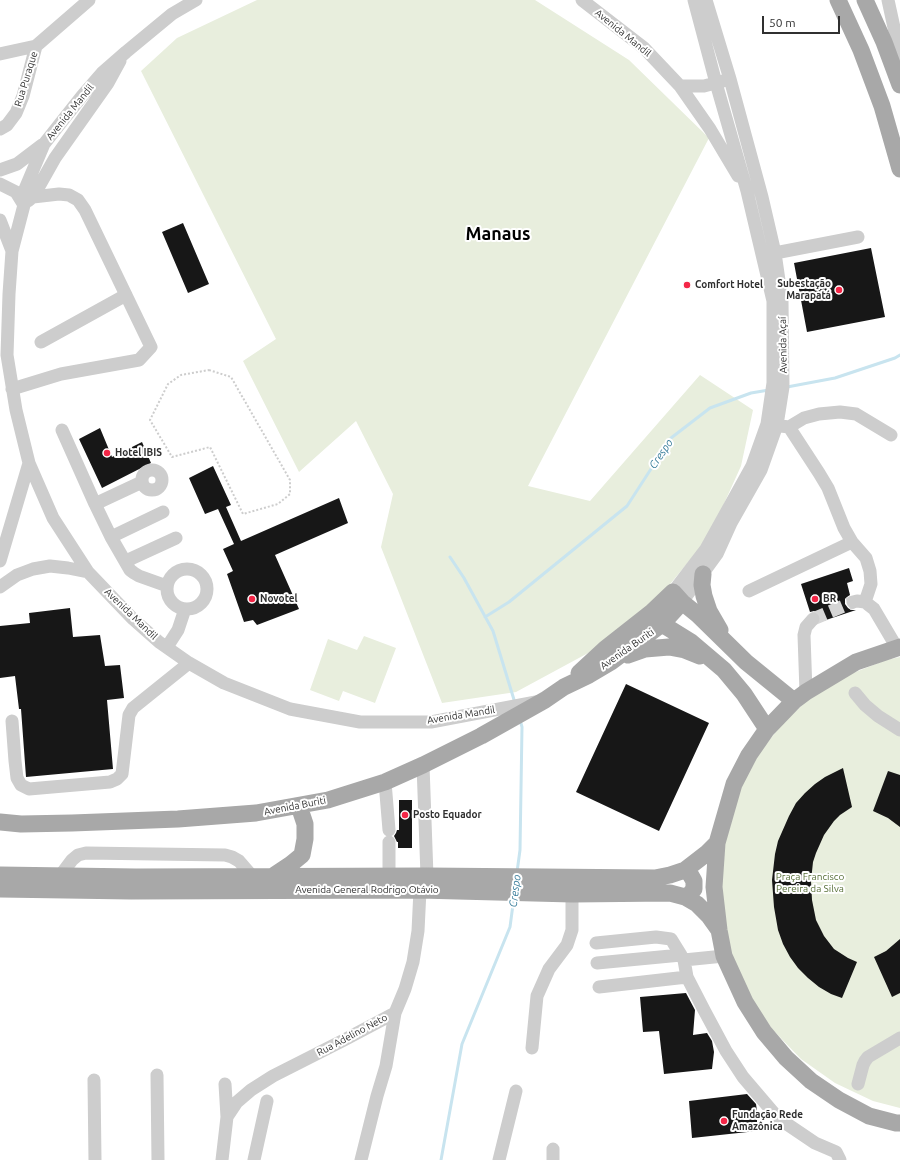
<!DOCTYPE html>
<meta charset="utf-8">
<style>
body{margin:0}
#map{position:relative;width:900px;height:1160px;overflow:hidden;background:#fff;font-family:Ubuntu,sans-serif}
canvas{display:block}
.scale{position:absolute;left:762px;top:16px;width:78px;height:18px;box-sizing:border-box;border:2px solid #303030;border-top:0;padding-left:5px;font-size:12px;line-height:14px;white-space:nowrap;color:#303030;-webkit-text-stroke:3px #fff;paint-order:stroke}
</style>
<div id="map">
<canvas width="900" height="1160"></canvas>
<div class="scale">50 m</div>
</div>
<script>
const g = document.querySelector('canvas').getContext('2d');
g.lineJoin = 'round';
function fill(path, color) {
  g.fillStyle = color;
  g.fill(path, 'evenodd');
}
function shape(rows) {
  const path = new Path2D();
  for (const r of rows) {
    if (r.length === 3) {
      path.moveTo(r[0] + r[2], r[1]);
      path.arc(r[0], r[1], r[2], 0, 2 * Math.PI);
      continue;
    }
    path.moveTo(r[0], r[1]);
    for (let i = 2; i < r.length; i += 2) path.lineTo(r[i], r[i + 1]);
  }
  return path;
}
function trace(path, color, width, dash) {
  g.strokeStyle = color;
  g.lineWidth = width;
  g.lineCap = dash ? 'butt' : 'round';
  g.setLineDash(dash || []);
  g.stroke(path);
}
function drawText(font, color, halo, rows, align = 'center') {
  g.font = font + ' Ubuntu,sans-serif';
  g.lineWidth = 4;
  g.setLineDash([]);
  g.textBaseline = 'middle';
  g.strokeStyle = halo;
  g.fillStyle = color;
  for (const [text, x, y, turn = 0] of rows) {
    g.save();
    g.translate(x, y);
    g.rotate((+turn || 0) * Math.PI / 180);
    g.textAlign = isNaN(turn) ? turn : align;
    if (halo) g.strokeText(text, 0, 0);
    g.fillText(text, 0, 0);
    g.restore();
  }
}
fill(shape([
 [257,0,535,0,629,60,709,138,528,486,590,501,700,375,753,410,741,466,709,537,661,595,590,652,516,692,442,703,381,547,393,494,356,421,299,472,243,361,276,339,141,71,177,38],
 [364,636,396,648,375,703,343,691,339,701,310,690,328,639,357,650],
 [900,657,900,1108,873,1101,835,1083,801,1059,772,1029,749,995,732,957,722,916,720,875,725,833,737,794,756,757,782,724,812,696,848,675,886,660]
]), '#e8eedd');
trace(shape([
 [787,387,835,378,895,358,900,355],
 [450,557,464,578,493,631,515,703],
 [485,617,509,602,627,506,671,438,710,408,751,393,769,390],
 [517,872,520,850,522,727,520,720],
 [441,1160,462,1044,510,927,514,897]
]), '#c8e4ef', 3);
fill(shape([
 [183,223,209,284,188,293,162,232],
 [871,248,885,317,807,332,794,263],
 [100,428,112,457,142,442,151,463,102,488,79,439],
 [213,466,231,505,226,507,241,541,339,498,348,523,275,555,299,609,257,625,253,620,244,622,227,574,233,571,223,549,234,544,218,509,205,514,189,478],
 [849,568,853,581,847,583,850,595,847,597,845,599,845,604,848,608,851,610,856,610,820,622,821,617,819,613,814,611,810,612,801,584],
 [70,608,73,637,100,635,105,666,120,665,124,698,107,700,113,769,26,777,21,709,19,709,15,676,0,678,0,626,30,623,29,613],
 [626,684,709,723,659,831,576,792],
 [843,768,852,807,840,815,834,821,824,835,816,853,813,862,811,881,812,900,816,920,824,936,834,949,848,958,857,962,842,998,831,994,819,987,808,978,798,968,790,957,783,944,778,930,774,907,772,880,775,854,778,841,789,816,796,803,805,793,815,784,825,777],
 [888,771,900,775,900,827,888,818,873,811],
 [399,800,412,800,412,848,398,848,398,842,397,842,394,836,396,833,397,830,399,830],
 [900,939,900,993,892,997,874,957,886,951],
 [686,993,695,1010,693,1035,707,1033,712,1041,714,1052,712,1069,664,1074,659,1031,643,1032,640,997],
 [747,1094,756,1104,757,1111,757,1131,692,1138,689,1101]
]), '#171717');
trace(shape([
 [813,619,853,602]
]), '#d6d6d6', 13, [13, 6]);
trace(shape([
 [209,370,231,377,290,480,290,494,278,504,243,514,210,447,172,457,150,420,168,384,181,375,209,370]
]), '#cdcdcd', 2, [2, 2]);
trace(shape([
 [196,0,172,14,126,52,102,73,82,96,44,144,25,189,24,205,12,251,9,294,7,355,16,410,29,463,53,518,88,572,133,619,159,642,189,663,224,683,290,709,360,722,431,722,536,702],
 [582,0,644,48,680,86,710,129,738,176],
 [888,0,900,55],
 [0,54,36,46,89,0],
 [680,86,704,86,723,81],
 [0,129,7,125,16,113,23,96,36,46],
 [0,170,17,164,42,145],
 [0,184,16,192,24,205],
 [28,201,33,197,55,158,108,83,120,61],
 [0,220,12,251],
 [775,253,858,237],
 [41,342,126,295],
 [12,389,61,374,139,360,151,347,85,210,78,200,69,195,59,194,33,197],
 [781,426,789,427,804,418,819,414,840,412,856,414,891,435],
 [789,427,819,473,828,488,844,528,852,542,866,558,870,571,871,584,865,602],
 [62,430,95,504],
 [152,480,10],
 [142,482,95,504,111,537,130,570,134,573,139,576,167,586],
 [111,537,163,512],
 [0,561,29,463],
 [126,561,176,538],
 [187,589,20],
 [0,587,17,575,33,569,50,566,68,568,88,572],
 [749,591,852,542],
 [673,592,706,549,752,466,767,424,773,383,773,301,747,191,716,83,694,0],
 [682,602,717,554,731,523,761,470,777,425,783,387,782,301,775,253,762,197,730,79,706,0],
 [853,602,857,601,865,602,874,609,897,648],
 [167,647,178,630,185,609],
 [806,692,804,635,806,627,813,619],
 [855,693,865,705,878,716,900,730],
 [12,721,15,761,17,778,21,785,29,789,110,782,117,779,122,774,129,715,133,708,189,663],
 [423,765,427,876],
 [385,782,389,830],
 [389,842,389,876],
 [60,876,72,860,78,855,86,853,225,855,232,857,239,861,252,876],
 [596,943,656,937,671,939,684,960,687,977,704,1010,726,1051,743,1077,778,1118,815,1143,836,1152,840,1160],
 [684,960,724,956],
 [597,963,681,955],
 [599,987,687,977],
 [532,1048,537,996,549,969,567,945,572,930,572,894],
 [157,1075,158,1160],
 [94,1080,95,1160],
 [225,1084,227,1117],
 [858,1084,863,1065,865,1061,868,1057,900,1038],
 [222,1160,227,1117,237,1102,251,1090,273,1076,344,1040,395,1013,405,989,413,962,418,931,420,890],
 [254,1160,267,1101],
 [361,1160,377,1096,386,1066,395,1013],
 [499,1160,516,1091],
 [553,1160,553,1149]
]), '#cdcdcd', 13);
trace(shape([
 [838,0,861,50,882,106,900,169],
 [865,0,884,42,900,85],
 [703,574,702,585,704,596,709,611,720,630],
 [654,615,662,624,691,642,724,670,744,694,767,729],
 [900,647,856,662,806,692,794,701,767,729,749,755,734,784,717,843,714,887,719,930,724,956,745,1002,764,1032,786,1058,811,1081,839,1100,869,1116,896,1123,900,1123],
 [628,655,645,649,669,647,685,650,700,656],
 [579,673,605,649,652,612,673,592,682,602,698,615,746,662,794,701],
 [0,822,21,824,72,823,178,819,256,813,328,800,385,782,423,765,481,736,545,700,564,687,589,675,611,662,662,624,682,602],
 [685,870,690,874,694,881,694,889,690,894,685,897],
 [0,875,136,877,427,876,655,878,670,875,685,870,707,853,717,843],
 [273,876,291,864,302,855,305,839,305,824,299,806],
 [0,889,131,891,420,890,572,894,670,893,685,897,697,904,709,916,719,930]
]), '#a8a8a8', 17);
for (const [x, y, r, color] of [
 [687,285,4,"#f42647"],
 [839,290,4,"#f42647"],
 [107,453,4,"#f42647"],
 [252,599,4,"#f42647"],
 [815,599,4,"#f42647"],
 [405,815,4,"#f42647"],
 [724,1121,4,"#f42647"]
]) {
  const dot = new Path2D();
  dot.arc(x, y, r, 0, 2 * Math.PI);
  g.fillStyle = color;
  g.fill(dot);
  trace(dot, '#fff', 1.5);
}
drawText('10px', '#303030', '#fff', [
 ["Avenida Mandil",623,33,39],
 ["Rua Puraque",26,79,-73],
 ["Avenida Mandil",70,112,-51],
 ["Avenida Açaí",783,345,-91],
 ["Avenida Mandil",131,614,44],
 ["Avenida Buriti",627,649,-35],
 ["Avenida Mandil",461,715,-9],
 ["Avenida Buriti",295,806,-11],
 ["Avenida General Rodrigo Otávio",367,890],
 ["Rua Adelino Neto",352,1035,-28]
]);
drawText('bold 10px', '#303030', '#fff', [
 ["Subestação",831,284,"right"],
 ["Marapatá",831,296,"right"],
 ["Comfort Hotel",695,285],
 ["Hotel IBIS",115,453],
 ["Novotel",260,599],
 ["BR",823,599],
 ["Posto Equador",413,815],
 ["Fundação Rede",732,1115],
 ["Amazônica",732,1127]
], 'left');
drawText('10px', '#587039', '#fff', [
 ["Praça Francisco",810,877],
 ["Pereira da Silva",810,889]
]);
drawText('italic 11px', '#377c9a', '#fff', [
 ["Crespo",661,454,-56],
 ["Crespo",515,891,-83]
]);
drawText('bold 18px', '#000', '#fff', [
 ["Manaus",498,234]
]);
</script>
